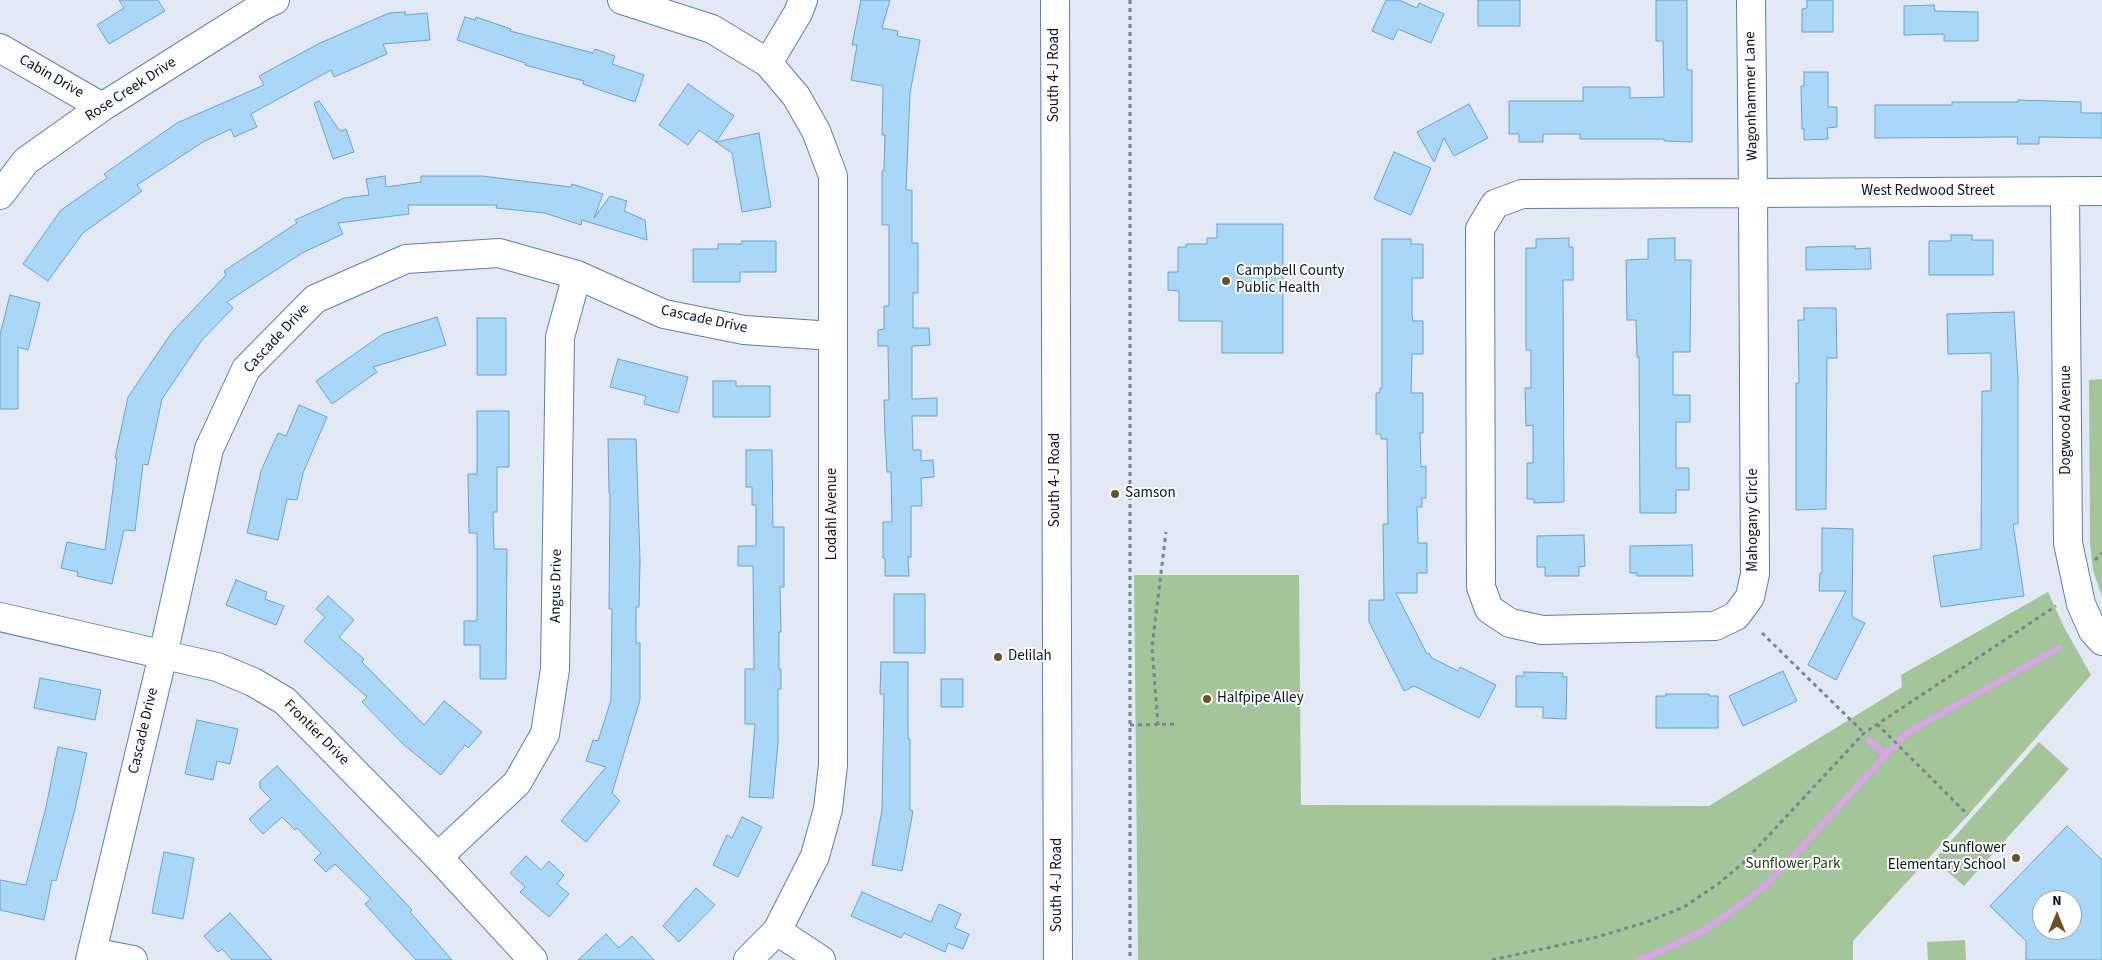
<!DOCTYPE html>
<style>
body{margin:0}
#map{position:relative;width:2102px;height:960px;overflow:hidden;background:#e2e9f4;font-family:"Source Sans 3",sans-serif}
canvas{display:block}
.north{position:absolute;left:2032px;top:890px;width:50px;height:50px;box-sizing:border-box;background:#fff;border:1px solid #9ba0a7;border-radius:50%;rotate:0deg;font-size:14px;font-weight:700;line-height:20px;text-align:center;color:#061224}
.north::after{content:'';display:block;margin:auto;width:18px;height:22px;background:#6d5224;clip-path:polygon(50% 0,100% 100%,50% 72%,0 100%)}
</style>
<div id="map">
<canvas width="2102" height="960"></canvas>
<div class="north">N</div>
</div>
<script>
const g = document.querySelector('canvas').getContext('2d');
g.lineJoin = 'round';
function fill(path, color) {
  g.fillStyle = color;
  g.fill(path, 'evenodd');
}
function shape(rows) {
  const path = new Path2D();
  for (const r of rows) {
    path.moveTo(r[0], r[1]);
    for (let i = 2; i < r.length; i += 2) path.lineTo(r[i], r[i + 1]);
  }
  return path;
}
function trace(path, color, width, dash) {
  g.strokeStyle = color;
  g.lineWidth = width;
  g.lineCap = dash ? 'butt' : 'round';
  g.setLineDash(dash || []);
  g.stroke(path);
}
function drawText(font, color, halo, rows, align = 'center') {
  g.font = font + ' "Source Sans 3",sans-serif';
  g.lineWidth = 4;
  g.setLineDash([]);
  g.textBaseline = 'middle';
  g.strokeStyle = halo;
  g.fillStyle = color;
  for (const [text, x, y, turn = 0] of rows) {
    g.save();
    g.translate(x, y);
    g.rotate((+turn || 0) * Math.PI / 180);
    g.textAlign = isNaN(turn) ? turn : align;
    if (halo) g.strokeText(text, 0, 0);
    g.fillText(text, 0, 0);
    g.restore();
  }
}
fill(shape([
 [2102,379,2102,597,2093,570,2090,543,2089,380],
 [1299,575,1301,805,1709,806,1902,687,1901,675,2048,592,2064,627,2091,675,1968,815,1853,941,1853,960,1138,960,1134,575],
 [2039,742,2069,769,1964,886,1934,860],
 [1965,940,1966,960,1928,960,1927,942]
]), '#a4c59a');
trace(shape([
 [1869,740,1884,754],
 [1638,960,1654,954,1705,930,1755,894,1778,873,1901,738,1913,729,2059,648]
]), '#d9a4e9', 6);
const building = shape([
 [119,0,158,0,165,11,109,44,97,25,124,8,119,0],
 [861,0,890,0,882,28,898,31,897,36,920,40,910,93,906,190,912,190,912,243,918,243,918,293,913,293,913,328,929,328,930,345,912,346,912,399,937,398,937,416,912,416,913,450,921,450,921,461,933,460,934,477,921,478,922,506,911,506,911,557,908,557,909,576,885,576,885,558,883,558,883,522,892,522,891,472,887,472,885,434,884,400,889,400,888,346,878,346,878,330,884,329,884,306,889,306,889,225,882,225,882,171,884,171,885,135,882,135,883,86,851,80,857,45,852,45,861,0],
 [1386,0,1399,0,1417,8,1419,3,1444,14,1431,43,1398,29,1393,40,1372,31,1386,0],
 [1478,0,1520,0,1520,26,1478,26,1478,0],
 [1656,0,1687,0,1687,70,1692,70,1692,142,1664,141,1664,139,1580,139,1580,134,1543,134,1543,142,1519,142,1519,134,1509,134,1509,101,1583,101,1583,87,1630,87,1630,98,1664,97,1663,41,1656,41,1656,0],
 [1807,0,1833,0,1833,32,1802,32,1802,9,1807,8,1807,0],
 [1934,5,1935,11,1978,12,1978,41,1944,41,1944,34,1904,35,1904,6,1934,5],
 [405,12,405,15,427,13,430,40,383,44,387,54,334,77,331,70,251,114,257,127,234,137,231,129,203,142,137,185,142,191,83,233,48,281,23,264,61,210,107,178,104,174,177,123,264,85,259,76,320,43,389,13,405,12],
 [465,17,475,20,476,17,511,29,510,31,593,53,595,49,615,56,612,64,644,75,635,102,583,84,584,81,525,65,525,63,457,40,465,17],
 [1804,72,1828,72,1828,107,1837,107,1837,127,1827,128,1828,139,1804,140,1804,129,1802,129,1801,86,1804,86,1804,72],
 [688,84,734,116,716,142,699,130,688,145,659,125,688,84],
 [2018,100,2081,102,2081,113,2102,113,2102,138,2039,137,2039,144,2017,144,2018,137,1875,138,1875,105,1952,105,1952,102,2018,102,2018,100],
 [319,101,340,131,346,129,354,152,333,159,314,103,319,101],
 [1469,104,1488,138,1454,156,1444,138,1434,162,1417,132,1469,104],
 [759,133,771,207,742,212,732,153,716,142,759,133],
 [1394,152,1431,168,1411,215,1374,199,1394,152],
 [385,176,386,187,421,182,421,176,482,176,571,187,572,184,603,194,594,218,610,196,627,201,624,211,645,220,647,240,582,220,581,225,545,213,496,208,497,205,408,205,409,214,338,223,343,234,302,253,227,302,233,308,202,340,162,399,148,465,143,464,135,531,124,530,112,584,77,576,78,572,61,568,67,542,105,550,117,458,115,458,128,397,172,332,226,275,224,271,297,223,295,220,344,198,369,195,366,179,385,176],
 [1217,224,1283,224,1283,353,1222,353,1222,321,1179,321,1179,291,1168,290,1168,272,1178,272,1178,247,1186,247,1186,244,1207,244,1207,238,1217,238,1217,224],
 [1951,235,1972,235,1972,240,1993,240,1993,275,1929,275,1929,241,1951,241,1951,235],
 [1569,238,1569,247,1573,247,1573,280,1563,280,1564,502,1534,503,1534,499,1527,499,1527,463,1533,463,1533,425,1526,426,1525,388,1531,388,1531,350,1526,350,1526,248,1536,248,1536,239,1569,238],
 [1675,238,1675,260,1691,260,1690,352,1673,352,1673,395,1690,395,1690,422,1676,422,1676,468,1689,468,1689,490,1676,490,1676,513,1640,513,1639,357,1637,357,1636,320,1627,320,1626,260,1648,259,1648,239,1675,238],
 [1382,239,1411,239,1411,244,1423,244,1423,278,1412,278,1412,314,1413,321,1423,321,1423,354,1412,354,1411,393,1423,393,1423,433,1420,433,1421,467,1426,466,1426,498,1422,498,1422,507,1417,507,1418,543,1427,543,1427,573,1417,573,1417,593,1396,593,1427,654,1429,653,1432,658,1458,671,1460,667,1496,685,1479,718,1414,686,1404,691,1369,622,1369,600,1384,600,1383,524,1388,524,1387,439,1381,439,1381,434,1376,434,1376,393,1380,393,1380,388,1382,388,1382,239],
 [742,241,776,241,776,272,740,272,740,282,693,282,693,249,718,249,718,244,742,244,742,241],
 [1855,246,1855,249,1870,248,1871,269,1806,270,1806,247,1855,246],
 [10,295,40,303,28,350,18,347,18,409,0,409,0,335,10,295],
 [1804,308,1836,308,1837,358,1827,358,1826,509,1796,510,1796,383,1799,383,1798,320,1804,320,1804,308],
 [2014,312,2018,379,2018,524,2013,524,2024,596,1941,607,1933,556,1981,549,1982,391,1991,391,1991,353,1948,354,1947,314,2014,312],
 [437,317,446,345,373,367,377,372,332,404,316,381,383,334,437,317],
 [477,318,506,318,506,375,477,375,477,318],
 [618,359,688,377,678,413,644,404,646,396,610,387,618,359],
 [713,381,736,381,736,386,770,386,770,417,713,417,713,381],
 [299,405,327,417,303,473,297,500,287,499,278,540,247,533,261,471,278,433,286,436,299,405],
 [477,411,509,411,509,467,497,467,497,512,493,512,494,549,507,549,506,679,480,679,480,645,464,645,464,621,477,621,477,533,469,533,468,474,477,474,477,411],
 [608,439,636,439,640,560,639,607,636,607,636,643,640,643,640,700,612,793,620,801,586,842,561,821,606,767,586,761,593,740,598,741,611,700,612,609,609,609,610,493,609,493,608,439],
 [746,450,772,450,773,527,784,527,784,587,780,587,781,632,779,632,779,669,781,669,781,689,778,689,778,742,773,798,749,797,755,724,745,724,745,669,754,669,753,566,738,566,738,546,756,546,756,505,752,505,752,487,746,487,746,450],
 [1822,528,1853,529,1852,617,1865,623,1836,680,1808,665,1846,591,1819,591,1820,573,1822,573,1822,528],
 [1584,535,1585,566,1579,567,1579,576,1545,576,1545,567,1537,567,1537,536,1584,535],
 [1692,545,1693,576,1637,576,1637,573,1630,573,1630,546,1692,545],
 [236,580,267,592,265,599,284,606,276,625,226,605,236,580],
 [894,594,925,594,925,653,894,653,894,594],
 [328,596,354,620,339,637,364,659,362,662,424,725,444,701,482,732,468,748,465,745,441,775,404,745,362,702,367,697,304,641,325,617,316,609,328,596],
 [881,662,908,662,908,739,910,739,910,810,913,811,902,871,872,865,882,810,884,694,880,694,881,662],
 [1783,671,1797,701,1743,726,1729,696,1783,671],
 [1524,672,1563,673,1563,677,1567,677,1566,719,1543,718,1543,707,1516,707,1516,676,1524,676,1524,672],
 [40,678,101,690,95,720,34,708,40,678],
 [941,679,963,679,963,707,941,707,941,679],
 [1666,694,1709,694,1709,696,1718,696,1718,728,1656,728,1656,696,1666,696,1666,694],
 [197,720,238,729,230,764,217,761,213,780,185,774,197,720],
 [58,747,87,753,75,809,56,881,52,880,44,920,0,910,0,880,26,885,46,807,58,747],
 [277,766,412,910,410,912,452,960,416,960,365,904,371,899,335,864,326,872,314,860,321,853,297,828,295,830,282,817,263,834,249,819,271,799,260,788,260,781,277,766],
 [742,817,762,827,738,877,713,865,727,835,732,838,742,817],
 [2067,826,2102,860,2102,960,2026,960,2026,941,1990,906,2067,826],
 [2042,900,2072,900,2072,930,2042,930,2042,900],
 [164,852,194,858,183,919,152,913,164,852],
 [526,856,541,870,549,861,564,875,557,884,569,894,549,917,520,892,525,887,510,873,526,856],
 [696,888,715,905,679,942,663,926,696,888],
 [862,892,931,922,939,904,961,914,955,928,969,934,963,949,948,943,945,952,904,933,901,938,851,916,862,892],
 [230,913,272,960,232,960,222,949,218,952,204,936,230,913],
 [606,934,619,948,632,936,654,960,578,960,606,934]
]);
fill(building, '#a8d7f7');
trace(building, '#69a4cb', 1);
const minor = shape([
 [622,0,712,29,768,63,796,96,816,131,833,176,833,765,828,809,815,856,777,931,748,960],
 [1751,0,1753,193,2102,191],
 [0,48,102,107],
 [768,63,798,13,803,0],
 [2065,192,2068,543,2081,604,2093,631,2102,641],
 [1753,193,1755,574,1750,597,1736,616,1715,626,1542,630,1510,623,1489,609,1481,587,1480,229,1495,204,1522,194,1753,193],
 [0,195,26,161,102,107,264,5,275,0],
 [0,617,217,667,253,682,285,701,438,857,533,960],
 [438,857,517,783,545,734,555,669,560,337,577,275],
 [777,931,821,960],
 [92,952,133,960],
 [90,960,163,655,209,449,246,369,315,299,406,259,499,253,577,275,664,314,744,330,833,336]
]);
const major = shape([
 [1055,0,1058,960]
]);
trace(minor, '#5e7faf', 30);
trace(major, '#5e7faf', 30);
trace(shape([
 [1130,0,1130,960],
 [2095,560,2102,553],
 [1762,633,1864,733],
 [1877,724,1968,815],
 [1130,725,1178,724],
 [1158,725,1152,647,1166,532],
 [1492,960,1597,937,1647,922,1684,907,1718,884,1743,863,1864,733,2056,606]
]), '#7b8492', 3, [4, 4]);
trace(minor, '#fff', 28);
trace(major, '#fff', 28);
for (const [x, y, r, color] of [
 [1226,281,5,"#6d5224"],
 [1115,494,5,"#6d5224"],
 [998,657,5,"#6d5224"],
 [1207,699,5,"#6d5224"],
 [2016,858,5,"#6d5224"]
]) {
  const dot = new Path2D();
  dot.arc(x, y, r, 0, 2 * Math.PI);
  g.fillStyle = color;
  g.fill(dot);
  trace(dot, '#fff', 2);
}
drawText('15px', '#061224', '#fff', [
 ["South 4-J Road",1055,75,-90],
 ["Cabin Drive",51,77,30],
 ["Rose Creek Drive",131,90,-33],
 ["Wagonhammer Lane",1752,96,-91],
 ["West Redwood Street",1928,192],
 ["Cascade Drive",704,320,12],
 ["Cascade Drive",277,339,-47],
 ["Dogwood Avenue",2067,420,-90],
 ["South 4-J Road",1056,480,-90],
 ["Lodahl Avenue",833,514,-90],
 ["Mahogany Circle",1754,520,-90],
 ["Angus Drive",557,586,-89],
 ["Cascade Drive",144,731,-77],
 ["Frontier Drive",316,733,45],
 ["South 4-J Road",1058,885,-90]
]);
drawText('15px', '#061224', '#fff', [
 ["Campbell County",1236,272],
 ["Public Health",1236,289],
 ["Samson",1125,494],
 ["Delilah",1008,657],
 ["Halfpipe Alley",1217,699],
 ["Sunflower",2006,849,"right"],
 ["Elementary School",2006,866,"right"]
], 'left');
drawText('15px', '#1e4010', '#fff', [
 ["Sunflower Park",1793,865]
]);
</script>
